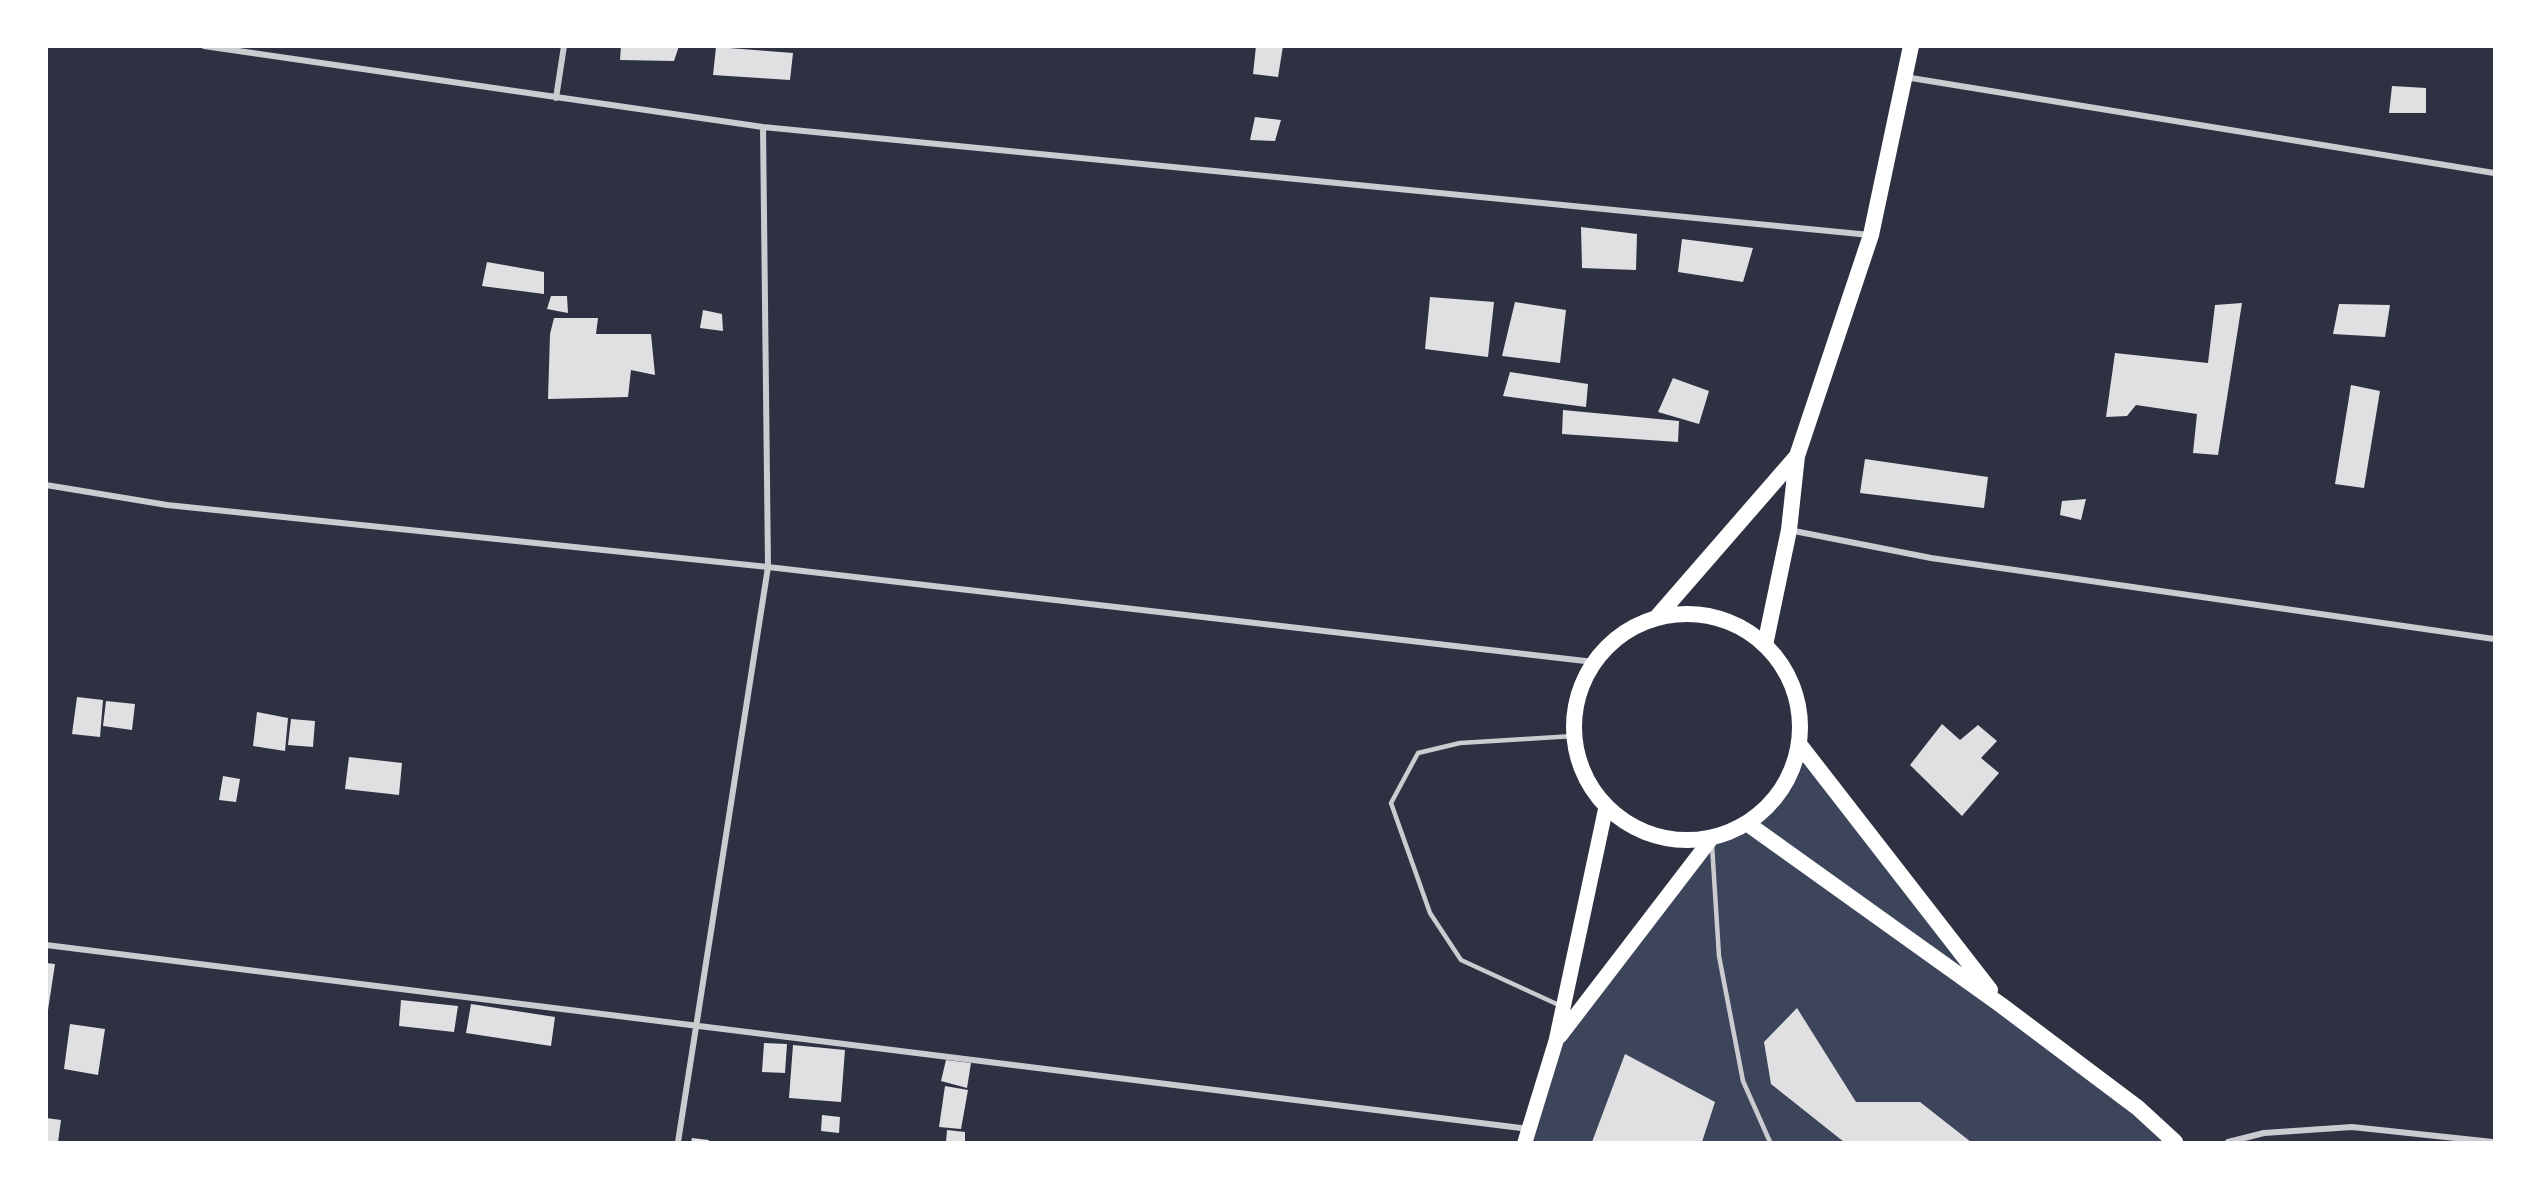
<!DOCTYPE html>
<style>
body{margin:0}
#map{position:relative;width:2541px;height:1189px;overflow:hidden;background:#2d3142;font-family:"Crimson Pro",serif}
canvas{display:block}
.frame{position:absolute;inset:0;border:48px solid #fff;pointer-events:none}
</style>
<div id="map">
<canvas width="2541" height="1189"></canvas>
<div class="frame"></div>
</div>
<script>
const g = document.querySelector('canvas').getContext('2d');
g.lineJoin = 'round';
function fill(path, color) {
  g.fillStyle = color;
  g.fill(path, 'evenodd');
}
function shape(rows) {
  const path = new Path2D();
  for (const r of rows) {
    if (r.length === 3) {
      path.moveTo(r[0] + r[2], r[1]);
      path.arc(r[0], r[1], r[2], 0, 2 * Math.PI);
      continue;
    }
    path.moveTo(r[0], r[1]);
    for (let i = 2; i < r.length; i += 2) path.lineTo(r[i], r[i + 1]);
  }
  return path;
}
function trace(path, color, width, dash) {
  g.strokeStyle = color;
  g.lineWidth = width;
  g.lineCap = dash ? 'butt' : 'round';
  g.setLineDash(dash || []);
  g.stroke(path);
}
fill(shape([
 [1799,744,2001,1005,2175,1142,1525,1142,1556,1041,1711,839,1748,824,1773,802,1791,775]
]), '#3c4559');
fill(shape([
 [621,46,679,46,674,61,620,60],
 [1256,46,1283,46,1278,77,1253,74],
 [716,47,793,53,790,80,713,75],
 [2392,86,2426,88,2426,113,2389,113],
 [1255,117,1281,120,1275,141,1250,140],
 [1581,227,1637,234,1636,270,1582,268],
 [1682,239,1753,248,1743,282,1678,272],
 [487,262,544,272,544,294,482,286],
 [551,296,567,296,568,313,547,309],
 [1430,297,1494,302,1488,357,1425,349],
 [1515,302,1566,310,1560,363,1502,356],
 [2242,303,2218,455,2193,453,2197,414,2136,405,2127,416,2106,417,2115,353,2208,363,2215,305],
 [2339,304,2390,305,2385,337,2333,334],
 [703,310,722,314,723,331,700,328],
 [554,318,598,318,596,334,651,334,655,375,631,370,628,397,548,399,550,334],
 [1510,372,1588,384,1586,407,1503,396],
 [1673,378,1709,391,1699,424,1658,412],
 [2351,385,2380,391,2364,488,2335,484],
 [1563,410,1679,421,1678,442,1562,434],
 [1865,459,1988,477,1984,508,1860,493],
 [2086,499,2081,520,2060,515,2062,501],
 [77,697,103,700,100,737,72,734],
 [106,701,135,704,132,730,103,726],
 [257,712,288,718,285,751,253,746],
 [291,719,315,721,313,747,288,745],
 [1942,724,1960,740,1978,725,1997,741,1981,758,1999,773,1962,816,1910,765],
 [349,757,402,763,399,795,345,789],
 [223,776,240,779,236,802,219,800],
 [46,963,55,964,48,1010,46,1010],
 [401,1000,458,1006,454,1032,399,1026],
 [471,1004,555,1017,551,1046,466,1033],
 [1797,1008,1856,1102,1920,1102,1971,1142,1844,1142,1771,1084,1764,1042],
 [70,1024,105,1029,98,1075,64,1069],
 [764,1043,787,1044,785,1073,762,1072],
 [793,1045,845,1050,841,1102,789,1098],
 [1625,1054,1715,1102,1702,1142,1592,1142],
 [946,1060,971,1063,967,1088,941,1081],
 [945,1086,968,1090,961,1129,939,1127],
 [822,1115,840,1117,839,1133,821,1131],
 [46,1118,61,1120,58,1142,46,1142],
 [947,1130,965,1132,965,1142,946,1142],
 [692,1138,709,1140,708,1142,691,1142]
]), '#e0e0e3');
trace(shape([
 [1712,845,1719,956,1743,1081,1770,1142],
 [1561,1006,1461,960,1430,913,1391,803,1418,753,1460,743,1574,736]
]), '#caccd0', 4.5);
trace(shape([
 [204,46,763,127,1870,235],
 [1905,77,2494,173],
 [556,98,564,46],
 [46,485,167,505,768,567,1594,662],
 [1789,530,1931,558,2494,639],
 [46,945,1529,1129],
 [678,1142,768,567,763,127],
 [2228,1142,2264,1133,2352,1127,2493,1142]
]), '#caccd0', 6);
trace(shape([
 [1560,1036,1711,839],
 [1525,1142,1556,1041,1606,807]
]), '#fff', 15);
trace(shape([
 [1687,727,113],
 [1657,617,1797,456],
 [1765,645,1789,530,1797,456,1871,235,1911,46],
 [1799,744,1990,990],
 [1748,824,2001,1005,2138,1108,2175,1142]
]), '#fff', 16);
</script>
